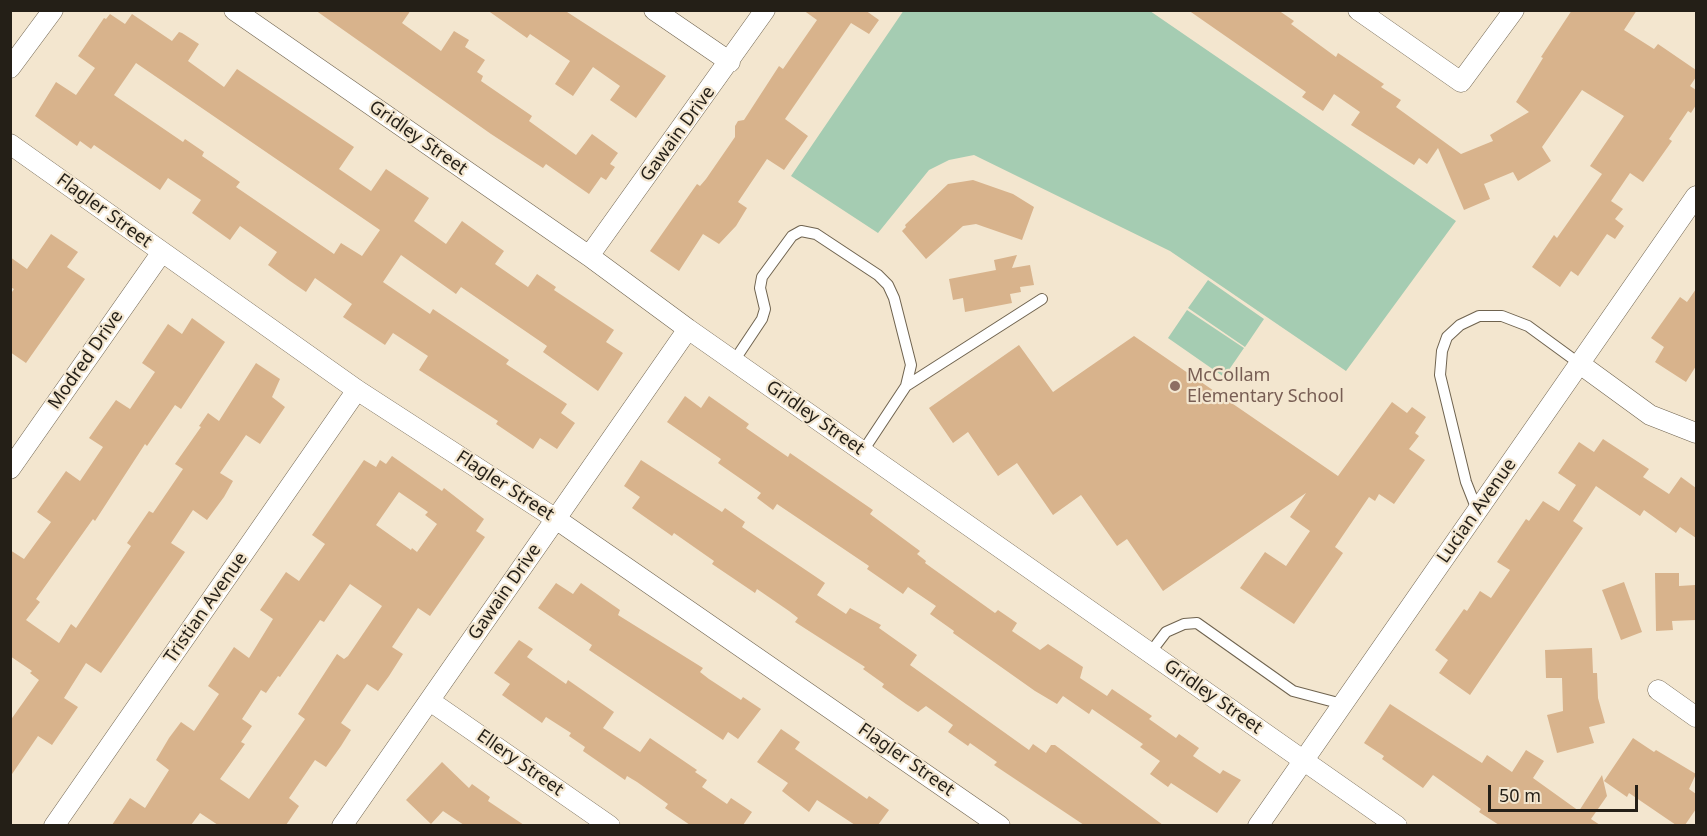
<!DOCTYPE html>
<style>
body{margin:0}
#map{position:relative;width:1707px;height:836px;overflow:hidden;background:#f3e6cf;font-family:"Noto Sans",sans-serif}
canvas{display:block}
.frame{position:absolute;inset:0;border:12px solid #241f17;pointer-events:none}
.scale{position:absolute;left:1488px;top:785px;width:150px;height:27px;box-sizing:border-box;border:3px solid #241f17;border-top:0;padding-left:8px;font-size:18px;line-height:21px;white-space:nowrap;color:#241f17;-webkit-text-stroke:4px #f3e6cf;paint-order:stroke}
</style>
<div id="map">
<canvas width="1707" height="836"></canvas>
<div class="frame"></div>
<div class="scale">50 m</div>
</div>
<script>
const g = document.querySelector('canvas').getContext('2d');
g.lineJoin = 'round';
function fill(path, color) {
  g.fillStyle = color;
  g.fill(path, 'evenodd');
}
function shape(rows) {
  const path = new Path2D();
  for (const r of rows) {
    path.moveTo(r[0], r[1]);
    for (let i = 2; i < r.length; i += 2) path.lineTo(r[i], r[i + 1]);
  }
  return path;
}
function trace(path, color, width, dash) {
  g.strokeStyle = color;
  g.lineWidth = width;
  g.lineCap = dash ? 'butt' : 'round';
  g.setLineDash(dash || []);
  g.stroke(path);
}
function drawText(font, color, halo, rows, align = 'center') {
  g.font = font + ' "Noto Sans",sans-serif';
  g.lineWidth = 4.5;
  g.setLineDash([]);
  g.textBaseline = 'middle';
  g.strokeStyle = halo;
  g.fillStyle = color;
  for (const [text, x, y, turn = 0] of rows) {
    g.save();
    g.translate(x, y);
    g.rotate((+turn || 0) * Math.PI / 180);
    g.textAlign = isNaN(turn) ? turn : align;
    if (halo) g.strokeText(text, 0, 0);
    g.fillText(text, 0, 0);
    g.restore();
  }
}
fill(shape([
 [904,10,1150,11,1456,221,1346,371,1170,251,974,155,949,160,929,170,878,233,791,176],
 [1208,280,1264,319,1245,347,1188,308],
 [1187,310,1244,348,1224,377,1168,338]
]), '#a5ccb2');
fill(shape([
 [315,10,411,10,402,23,441,51,454,31,469,40,465,47,485,60,477,72,483,76,481,81,532,116,529,121,576,155,592,134,618,153,610,164,615,167,606,180,601,177,589,194,546,164,543,168,491,134],
 [487,10,564,10,666,76,636,118,610,100,620,86,593,67,573,96,555,84,570,61,530,34,527,38],
 [803,10,865,10,879,20,869,34,851,23,785,119,808,136,784,170,767,159,738,202,747,208,736,226,719,244,703,234,679,271,650,251,697,184,700,186,706,179,735,137,735,126,738,121,744,120,779,66,783,69,817,20],
 [1188,10,1278,10,1294,21,1291,24,1336,57,1338,53,1384,84,1381,87,1401,100,1396,107,1461,154,1493,141,1490,135,1529,112,1516,102,1543,58,1541,57,1572,10,1637,10,1624,30,1654,49,1658,44,1696,70,1696,77,1690,86,1696,90,1696,105,1691,113,1688,111,1669,139,1672,141,1643,182,1630,173,1611,201,1623,209,1615,219,1624,226,1615,239,1607,234,1578,276,1571,271,1560,287,1532,267,1554,235,1557,238,1602,174,1590,166,1624,116,1582,90,1542,147,1551,161,1518,181,1513,172,1484,184,1490,199,1464,210,1438,148,1427,164,1419,158,1414,165,1351,125,1360,112,1334,94,1323,111,1302,97,1306,92],
 [110,14,125,24,132,14,172,41,179,32,182,33,199,44,188,61,224,87,237,69,354,147,339,169,371,191,386,169,429,198,414,221,446,244,462,221,504,251,495,264,528,287,537,274,556,287,554,290,614,330,606,342,623,353,598,391,543,352,547,346,461,287,456,294,401,255,383,282,430,314,433,309,509,360,506,364,567,404,561,413,575,423,557,449,540,438,533,449,496,424,498,421,419,370,428,356,393,333,385,345,343,317,352,304,315,278,306,292,290,281,268,265,277,252,240,226,230,240,192,213,201,200,168,178,160,190,94,145,91,149,80,141,77,146,35,116,56,82,76,95,95,68,78,56,104,18,106,19],
 [136,63,380,230,362,256,341,243,334,254,236,187,240,182,202,156,204,152,185,139,183,142,114,95],
 [973,180,1013,194,1034,207,1022,240,976,224,963,226,926,259,902,231,906,227,905,225,948,184],
 [51,234,78,252,67,267,85,279,26,363,10,352,10,295,14,289,10,287,10,257,27,269],
 [1017,255,1012,268,1030,265,1034,285,1020,287,1021,292,1010,294,1012,303,965,312,963,298,953,300,949,279,996,270,994,260],
 [1696,289,1696,366,1686,382,1655,362,1664,347,1651,338,1680,297,1687,302],
 [192,318,225,342,181,409,175,405,147,446,145,444,95,521,93,519,36,599,40,602,26,620,59,643,71,624,76,628,131,546,127,543,149,511,153,513,183,469,175,464,201,427,199,426,208,413,219,421,256,363,280,379,272,397,285,407,260,444,246,435,220,473,233,481,224,497,207,520,193,510,171,543,185,552,155,595,101,673,86,663,64,698,78,707,52,745,38,736,10,777,10,721,39,680,30,673,32,671,10,656,10,550,24,559,51,522,37,512,66,471,80,481,103,447,89,438,101,421,116,400,130,409,155,372,142,363,168,324,182,334],
 [1134,336,1338,476,1392,402,1407,413,1412,407,1426,417,1415,433,1419,436,1409,449,1425,460,1394,504,1379,494,1375,501,1369,497,1335,547,1343,553,1294,624,1240,588,1265,552,1286,566,1310,531,1290,517,1306,493,1163,591,1127,539,1117,546,1081,495,1053,515,1017,463,998,476,968,432,953,443,929,408,1019,345,1053,392],
 [685,396,701,408,709,396,749,424,746,428,788,457,790,453,873,510,870,514,920,551,917,554,926,561,925,563,995,613,998,610,1017,623,1012,631,1040,650,1048,644,1083,667,1080,678,1107,696,1112,689,1152,716,1149,719,1176,738,1179,734,1199,748,1193,756,1220,774,1223,770,1241,780,1217,813,1171,783,1168,787,1150,774,1160,761,1140,747,1143,744,1092,709,1089,714,1063,696,1057,704,1035,691,953,633,954,631,930,614,936,606,908,587,903,594,867,569,869,566,777,504,773,510,757,498,761,493,718,463,721,459,667,422],
 [1603,439,1649,469,1643,477,1669,494,1681,477,1696,488,1696,538,1680,527,1676,533,1644,510,1640,516,1596,486,1573,521,1583,528,1470,695,1439,673,1448,660,1435,650,1464,609,1467,611,1480,591,1491,598,1510,570,1497,562,1526,519,1529,521,1543,501,1559,511,1576,485,1558,473,1579,442,1594,452],
 [392,456,442,491,444,488,484,519,476,531,485,537,430,616,418,608,392,647,403,654,389,676,378,691,367,684,341,723,351,730,341,746,326,767,315,760,289,798,299,806,286,825,218,825,200,813,191,825,112,825,130,798,145,808,169,770,156,760,169,738,181,722,194,731,219,694,208,686,234,647,249,658,273,619,260,610,286,572,299,581,325,544,312,535,364,460,376,467,380,460,386,464],
 [399,492,428,512,425,515,437,524,417,552,412,548,411,550,376,525],
 [350,584,382,606,348,656,344,659,337,654,298,714,305,719,249,799,220,779,245,744,241,742,252,726,242,719,261,690,266,693,278,676,280,677,320,620,324,622],
 [641,460,722,512,725,508,745,522,742,527,825,583,817,595,846,614,850,608,881,625,879,628,917,655,910,665,1029,750,1033,744,1046,753,1051,745,1055,745,1163,825,1084,825,994,765,997,762,970,743,968,746,948,732,953,725,926,706,918,712,906,704,882,687,884,684,863,669,865,667,795,622,798,618,789,611,757,589,755,593,712,564,714,561,674,533,672,536,632,508,640,497,624,486],
 [1655,573,1679,573,1679,586,1695,585,1696,620,1672,621,1673,630,1656,631],
 [1624,582,1642,632,1621,640,1602,590],
 [556,583,573,594,581,583,620,610,618,615,703,668,700,672,709,679,741,700,743,697,761,709,738,739,728,732,723,740,589,650,592,645,538,608],
 [519,640,533,649,527,657,566,684,568,680,614,712,603,728,640,752,650,738,697,770,695,772,707,780,702,787,727,804,731,798,752,812,743,825,690,825,665,808,668,804,637,782,627,776,625,780,583,751,585,747,569,736,571,733,546,717,542,723,502,695,510,684,494,673],
 [1592,648,1593,673,1597,673,1598,698,1605,723,1589,727,1594,743,1557,753,1547,715,1563,711,1562,678,1546,678,1545,650],
 [1390,704,1482,763,1487,755,1512,772,1526,750,1544,761,1533,778,1579,811,1602,775,1607,796,1591,819,1600,825,1499,825,1479,812,1481,809,1433,775,1423,788,1382,759,1384,756,1364,743],
 [781,729,800,742,795,749,867,799,869,796,889,810,878,825,855,825,817,800,809,812,782,791,788,783,757,762],
 [1633,738,1654,752,1656,750,1696,774,1689,789,1696,794,1696,809,1685,825,1676,825,1629,793,1627,797,1604,781],
 [442,762,469,788,472,784,490,797,488,801,524,825,464,825,443,811,431,824,406,800]
]), '#d8b38c');
const service = shape([
 [734,361,762,319,765,309,760,288,762,277,792,236,801,231,816,234,878,275,888,285,894,298,911,365,906,386,863,451],
 [906,386,1042,299],
 [1477,510,1466,482,1440,375,1442,351,1447,337,1460,325,1479,316,1502,316,1528,326,1580,364],
 [1150,653,1166,632,1184,624,1197,623,1293,691,1342,704]
]);
const minor = shape([
 [234,10,589,256,688,329,1397,826],
 [654,10,730,62],
 [1358,10,1461,82,1514,10],
 [10,68,53,10],
 [10,144,357,390,556,519,1000,826],
 [589,256,765,10],
 [1580,364,1650,415,1696,433],
 [10,469,162,252],
 [1658,690,1696,717],
 [430,701,610,826],
 [54,826,357,390],
 [342,826,688,329],
 [1258,826,1696,196]
]);
trace(service, '#6f634f', 12);
trace(minor, '#6f634f', 21);
trace(service, '#fff', 10);
trace(minor, '#fff', 20);
for (const [x, y, r, color] of [
 [1175,386,6,"#8d6e63"]
]) {
  const dot = new Path2D();
  dot.arc(x, y, r, 0, 2 * Math.PI);
  g.fillStyle = color;
  g.fill(dot);
  trace(dot, '#f3e6cf', 2);
}
drawText('18px', '#241f17', '#f3e6cf', [
 ["Gawain Drive",678,134,-54],
 ["Gridley Street",418,138,35],
 ["Flagler Street",104,211,36],
 ["Modred Drive",86,360,-55],
 ["Gridley Street",815,418,35],
 ["Flagler Street",505,486,33],
 ["Lucian Avenue",1477,511,-55],
 ["Gawain Drive",505,592,-55],
 ["Tristian Avenue",206,608,-55],
 ["Gridley Street",1213,697,35],
 ["Flagler Street",906,760,35],
 ["Ellery Street",520,763,35]
]);
drawText('18px', '#785e54', '#f3e6cf', [
 ["McCollam",1187,376],
 ["Elementary School",1187,397]
], 'left');
</script>
